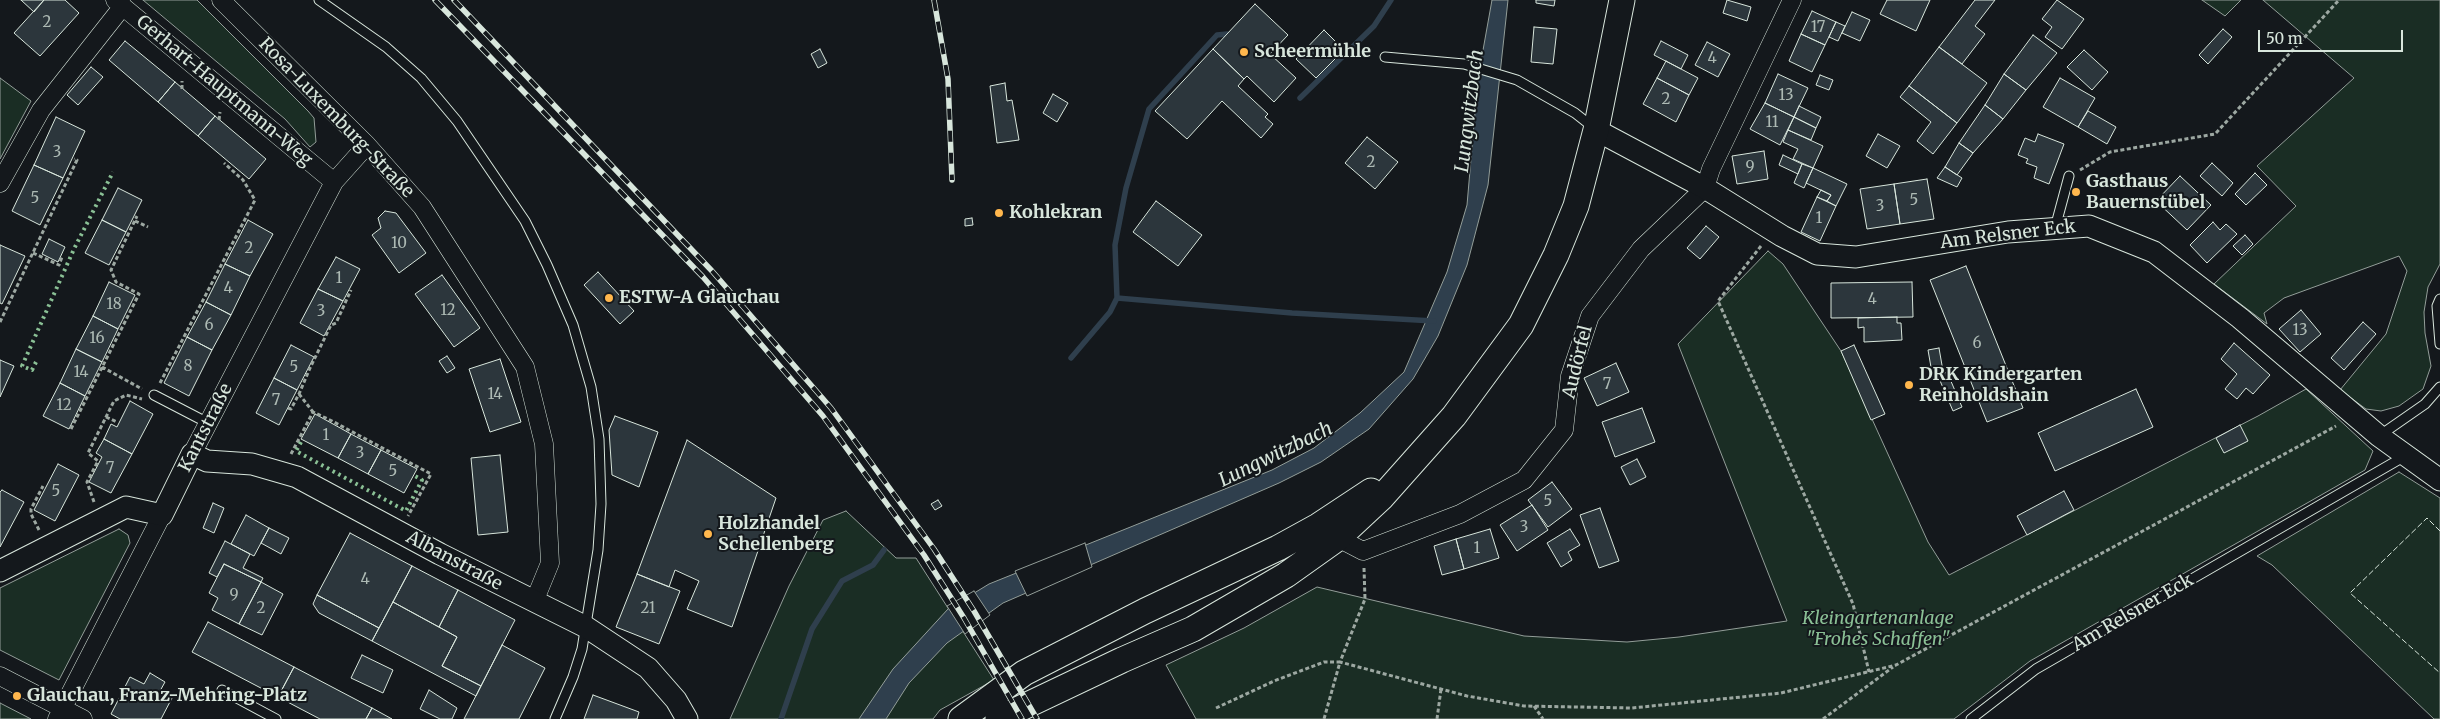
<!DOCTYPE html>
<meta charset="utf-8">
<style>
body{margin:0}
#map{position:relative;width:2440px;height:719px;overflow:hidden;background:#14181c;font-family:Merriweather,serif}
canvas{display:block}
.scale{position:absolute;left:2258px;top:30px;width:145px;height:22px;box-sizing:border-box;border:2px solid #d8e6dc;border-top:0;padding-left:6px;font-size:15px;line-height:18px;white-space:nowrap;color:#d8e6dc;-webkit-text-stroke:4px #14181c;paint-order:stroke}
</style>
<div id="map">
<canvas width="2440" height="719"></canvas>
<div class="scale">50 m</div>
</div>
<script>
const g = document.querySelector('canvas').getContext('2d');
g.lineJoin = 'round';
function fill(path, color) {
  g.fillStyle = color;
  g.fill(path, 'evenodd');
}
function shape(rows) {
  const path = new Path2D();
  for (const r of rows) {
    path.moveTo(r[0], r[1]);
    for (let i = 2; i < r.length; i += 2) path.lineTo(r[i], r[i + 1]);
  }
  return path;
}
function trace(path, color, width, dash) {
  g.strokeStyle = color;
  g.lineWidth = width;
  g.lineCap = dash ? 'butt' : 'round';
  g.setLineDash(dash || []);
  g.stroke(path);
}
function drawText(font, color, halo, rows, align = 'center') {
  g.font = font + ' Merriweather,serif';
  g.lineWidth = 4;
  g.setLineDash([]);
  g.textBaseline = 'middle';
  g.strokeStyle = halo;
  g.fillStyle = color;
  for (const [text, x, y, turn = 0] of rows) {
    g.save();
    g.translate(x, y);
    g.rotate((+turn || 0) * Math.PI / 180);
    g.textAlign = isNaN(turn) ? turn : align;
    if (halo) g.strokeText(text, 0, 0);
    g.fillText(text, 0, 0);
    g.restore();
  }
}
const green = shape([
 [143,0,197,0,308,111,314,118,316,142,310,147,285,119,143,0],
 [2202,0,2241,0,2225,16,2202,0],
 [2263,0,2440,0,2440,264,2428,287,2424,312,2425,333,2431,366,2423,389,2399,406,2381,411,2366,409,2340,390,2386,334,2407,271,2399,256,2284,298,2264,313,2267,324,2214,284,2296,206,2257,166,2354,78,2263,0],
 [0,78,31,101,0,159,0,78],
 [1768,251,1783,264,1841,351,1928,542,1949,575,2258,416,2306,389,2373,451,2365,470,2030,661,1954,719,1196,719,1166,665,1244,628,1317,587,1524,636,1627,642,1679,637,1787,621,1678,344,1768,251],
 [2399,472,2440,498,2440,719,2434,719,2272,565,2257,556,2399,472],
 [846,511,896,558,916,558,994,680,940,710,933,719,730,719,789,586,823,520,846,511],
 [119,529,128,535,130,543,59,680,0,650,0,588,119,529],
 [0,703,31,719,0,719,0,703]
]);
fill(green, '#1a2d24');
trace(green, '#939e99', 1);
const water = shape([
 [1492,0,1508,0,1488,185,1467,265,1438,336,1413,379,1369,429,1321,462,1279,483,1003,603,947,643,909,683,886,719,859,719,893,669,948,609,989,584,1272,470,1314,448,1360,413,1404,372,1447,272,1467,205,1478,78,1492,0]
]);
fill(water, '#2f3f4d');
trace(water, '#939e99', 1);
const pier = shape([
 [1085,543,1092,567,1027,596,1015,571,1085,543],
 [974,591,990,615,965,634,947,606,974,591]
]);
fill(pier, '#14181c');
trace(pier, '#939e99', 1);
trace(shape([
 [1300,98,1374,26,1391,0],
 [1117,298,1292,313,1434,321],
 [1071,358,1110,312,1117,298,1115,245,1126,188,1149,109,1217,35,1227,34],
 [781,719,812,629,842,581,873,565,884,550]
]), '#2f3f4d', 5.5);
const building = shape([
 [21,0,44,0,34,12,21,0],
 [44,0,65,0,79,13,40,56,14,33,44,0],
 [1536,0,1555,0,1554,6,1536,3,1536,0],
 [1727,0,1751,7,1747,21,1723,13,1727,0],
 [1887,0,1930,0,1916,31,1880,14,1887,0],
 [1975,0,1995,0,1975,26,1985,34,1962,64,1939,47,1975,0],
 [2057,0,2084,19,2062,49,2045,37,2052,27,2042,19,2057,0],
 [1255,4,1288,35,1270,54,1296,78,1274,102,1247,76,1244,79,1213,49,1255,4],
 [1812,11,1836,22,1825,45,1801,34,1812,11],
 [1852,12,1870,20,1860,41,1842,33,1852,12],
 [1836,22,1845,26,1838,41,1829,37,1836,22],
 [1534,27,1557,29,1553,64,1531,62,1534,27],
 [2223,29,2232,37,2208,64,2199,55,2223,29],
 [1324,30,1344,50,1316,78,1296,59,1324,30],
 [1801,34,1825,45,1812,72,1789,61,1801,34],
 [2033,35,2057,53,2026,90,2004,74,2033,35],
 [125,41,175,82,158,102,109,60,125,41],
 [1661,41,1688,55,1681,69,1654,55,1661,41],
 [1707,42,1730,54,1718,77,1695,65,1707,42],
 [1939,47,1987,83,1957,123,1909,86,1939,47],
 [820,49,827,63,818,68,811,54,820,49],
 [1213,49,1244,79,1238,86,1268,114,1265,117,1273,124,1261,138,1222,101,1187,139,1155,111,1213,49],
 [2084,50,2108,72,2092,90,2067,67,2084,50],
 [1666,61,1698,78,1689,95,1657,78,1666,61],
 [91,67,103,77,78,105,67,95,91,67],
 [1778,74,1808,88,1794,117,1765,103,1778,74],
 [2004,74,2026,90,2003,119,1985,105,2004,74],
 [1820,75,1833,80,1829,90,1816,85,1820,75],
 [1657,78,1689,95,1676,122,1643,104,1657,78],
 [2060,78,2095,98,2078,127,2043,107,2060,78],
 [175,82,215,116,198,136,158,102,175,82],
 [1005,83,1007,101,1012,100,1019,140,997,143,990,86,1005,83],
 [1909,86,1957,123,1933,154,1917,141,1931,122,1900,97,1909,86],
 [1053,94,1068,103,1057,122,1043,113,1053,94],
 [1765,103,1794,117,1780,145,1750,129,1765,103],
 [1985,105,2003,119,1973,153,1959,143,1985,105],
 [1799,106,1821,117,1816,128,1794,117,1799,106],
 [2088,111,2116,127,2107,144,2078,127,2088,111],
 [215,116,266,159,249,179,198,136,215,116],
 [56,117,85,131,63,178,34,165,56,117],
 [1794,117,1816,128,1811,140,1788,130,1794,117],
 [1788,130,1823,146,1813,168,1793,159,1798,149,1783,142,1788,130],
 [1878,134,1900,146,1887,168,1866,156,1878,134],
 [2038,134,2064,144,2049,184,2034,178,2037,167,2026,163,2028,159,2018,155,2025,138,2035,142,2038,134],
 [1367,137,1398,162,1375,189,1345,163,1367,137],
 [1959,143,1973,153,1957,175,1945,167,1959,143],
 [1764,151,1768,179,1737,184,1732,156,1764,151],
 [1783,155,1802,164,1798,174,1779,165,1783,155],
 [2212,163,2233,183,2222,196,2200,176,2212,163],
 [1802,164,1813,168,1804,188,1794,183,1802,164],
 [34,165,63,178,40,225,12,211,34,165],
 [1945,167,1962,178,1957,187,1937,178,1945,167],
 [1813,168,1847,184,1836,206,1827,201,1831,195,1806,183,1813,168],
 [2255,173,2267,185,2246,205,2235,194,2255,173],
 [2180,176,2211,205,2187,230,2156,201,2180,176],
 [1927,179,1934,219,1900,224,1894,184,1927,179],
 [1894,184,1900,224,1867,229,1860,189,1894,184],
 [118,188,142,200,126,232,102,220,118,188],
 [1821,190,1831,195,1827,201,1817,197,1821,190],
 [1817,197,1836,206,1820,241,1801,232,1817,197],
 [1156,201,1202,235,1178,266,1133,232,1156,201],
 [385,211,396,213,426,253,399,273,372,235,381,228,378,218,385,211],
 [972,218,973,225,965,226,965,219,972,218],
 [102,220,126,232,109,265,85,253,102,220],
 [248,220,273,234,250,276,225,264,248,220],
 [2213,222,2220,230,2226,224,2237,234,2207,263,2190,245,2213,222],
 [1706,226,1719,237,1700,259,1687,248,1706,226],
 [2245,235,2253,244,2242,255,2233,246,2245,235],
 [49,239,65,247,58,262,42,254,49,239],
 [0,245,25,256,2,304,0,303,0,245],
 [336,257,360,269,343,301,318,289,336,257],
 [225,264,250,276,231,315,206,302,225,264],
 [1966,266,2023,408,1987,422,1930,280,1966,266],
 [598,272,634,311,620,324,584,285,598,272],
 [442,275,480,328,454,347,415,294,442,275],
 [109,282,135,295,118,329,93,316,109,282],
 [1912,282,1913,317,1831,318,1831,283,1912,282],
 [318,289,343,301,324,336,300,323,318,289],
 [206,302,231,315,212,350,187,337,206,302],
 [2301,310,2321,334,2300,352,2279,329,2301,310],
 [93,316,118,329,102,362,76,349,93,316],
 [1897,317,1897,323,1901,323,1902,340,1864,342,1864,327,1858,328,1858,318,1897,317],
 [2363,322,2376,334,2344,370,2331,358,2363,322],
 [187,337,212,350,189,396,164,383,187,337],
 [2234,343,2270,375,2253,394,2246,388,2237,399,2225,389,2237,374,2221,359,2234,343],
 [291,345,314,357,297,390,274,378,291,345],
 [1854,345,1885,414,1871,420,1841,351,1854,345],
 [1939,348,1943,371,1932,373,1928,350,1939,348],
 [76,349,102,362,85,396,60,383,76,349],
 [447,356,455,368,447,373,439,361,447,356],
 [500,359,521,422,490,432,469,369,500,359],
 [0,360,14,366,0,397,0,360],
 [1616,363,1629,392,1597,406,1584,378,1616,363],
 [1947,372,1962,407,1953,411,1938,376,1947,372],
 [274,378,297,390,279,425,256,413,274,378],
 [60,383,85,396,69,429,43,416,60,383],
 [2136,389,2153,427,2055,471,2038,433,2136,389],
 [130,401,153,414,132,454,104,439,111,424,117,427,130,401],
 [1642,408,1655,442,1615,457,1602,422,1642,408],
 [315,414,351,434,338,458,301,439,315,414],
 [615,416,658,432,639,487,612,475,609,430,615,416],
 [2240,425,2248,441,2224,453,2216,438,2240,425],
 [351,434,381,450,368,474,338,458,351,434],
 [104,439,132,454,111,493,89,482,102,457,96,453,104,439],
 [687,440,776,498,732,627,687,609,699,581,675,570,669,587,637,574,687,440],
 [381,450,417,469,404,493,368,474,381,450],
 [500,455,508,532,478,535,471,458,500,455],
 [1637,459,1646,477,1630,485,1621,467,1637,459],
 [58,464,79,475,55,521,34,510,58,464],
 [1552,482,1572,509,1548,527,1528,500,1552,482],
 [2,490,24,502,0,547,0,492,2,490],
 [2064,491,2074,510,2027,535,2017,516,2064,491],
 [938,500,942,506,935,510,931,504,938,500],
 [213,503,224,508,214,533,203,528,213,503],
 [1532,505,1548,530,1517,551,1500,525,1532,505],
 [1600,508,1619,561,1599,568,1580,515,1600,508],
 [246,515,269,528,254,556,231,544,246,515],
 [269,528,289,538,281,554,261,543,269,528],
 [1490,529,1499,558,1464,569,1456,539,1490,529],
 [1570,529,1580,545,1568,552,1572,560,1561,567,1547,543,1570,529],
 [350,533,412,566,379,628,317,595,350,533],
 [1456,539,1464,569,1442,575,1434,546,1456,539],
 [225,541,250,554,243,568,263,578,261,582,224,564,217,577,209,573,225,541],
 [224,564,261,582,239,624,212,610,218,598,209,593,224,564],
 [412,566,458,590,439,627,393,602,412,566],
 [637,574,680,591,659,644,616,627,637,574],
 [261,582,283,594,262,635,239,624,261,582],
 [458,590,515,620,481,686,442,666,457,637,439,627,458,590],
 [317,595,379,628,372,641,319,613,313,604,317,595],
 [393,602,457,637,442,666,481,686,476,696,372,641,393,602],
 [208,622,294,667,278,697,192,652,208,622],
 [502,645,545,668,519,719,464,719,502,645],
 [362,655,393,670,383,693,351,678,362,655],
 [294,667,372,708,366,719,320,719,278,697,294,667],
 [150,673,165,682,160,691,172,698,161,719,120,719,111,714,130,677,144,684,150,673],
 [429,690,457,708,452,719,440,719,420,709,429,690],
 [593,695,639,712,637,719,584,719,593,695],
 [372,708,392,719,366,719,372,708]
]);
fill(building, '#2c363c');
trace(building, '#d8e6dc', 1);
const service = shape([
 [319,0,386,47,421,78,457,121,525,221,547,265,573,325,591,387,599,439,601,504,598,550,582,649,573,677,555,719],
 [1385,57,1464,64,1517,80,1575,113,1594,128],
 [2055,228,2069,176],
 [2440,299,2437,306,2440,344],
 [154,395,208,423],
 [2379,436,2425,404,2440,387],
 [222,690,276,719],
 [1971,719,2036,669,2405,456]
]);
const minor = shape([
 [115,0,334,182],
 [221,0,367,145,422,207,525,367,544,444,550,563,534,602],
 [0,183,41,110,123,6],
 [192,454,334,182,367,145],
 [1338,538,1363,551,1460,514,1524,480,1564,430,1570,376,1590,316,1641,249,1705,188,1711,169,1792,0],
 [0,676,83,719],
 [57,719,162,515]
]);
const tertiary = shape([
 [1596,130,1705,188,1782,236,1817,254,1856,257,2008,232,2089,226,2154,252,2240,318,2379,436,2440,480],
 [0,571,126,507,162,515,192,454,207,461,252,464,297,477,440,554,586,627,648,668,676,700,687,719]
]);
const secondary = shape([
 [961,719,1024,673,1145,611,1278,548,1318,526,1371,491],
 [998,719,1122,660,1193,629,1286,575,1338,538,1382,497,1454,416,1521,325,1556,255,1576,206,1596,130,1622,0]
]);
trace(service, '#d8e6dc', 11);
trace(minor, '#d8e6dc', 19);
trace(tertiary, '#d8e6dc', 23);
trace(secondary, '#d8e6dc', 27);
trace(shape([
 [182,89,182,81],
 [219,120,220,112],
 [2080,170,2110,152,2215,134,2339,0],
 [135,221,148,227],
 [1761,246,1718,301,1853,604,1869,672],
 [33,253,59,265,62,257],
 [0,322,77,160,74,159],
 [102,367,142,389],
 [160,383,255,200,243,180,224,163],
 [299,394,313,412],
 [288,408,291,409,299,394,310,368,331,325,336,323,351,290],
 [106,417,117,422],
 [71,429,139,294,116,282,111,270,137,216],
 [291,454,313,412,332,421,431,474,408,516],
 [94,502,87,482,98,461,88,453,114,401,126,395,142,399],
 [39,530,31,514,31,509,43,486],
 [1364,568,1365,599,1340,662,1467,696,1524,706,1632,708,1781,693,1896,665,2336,426],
 [1534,706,1543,719],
 [1216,708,1274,681,1324,662,1340,662,1324,719],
 [1437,719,1441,689],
 [1823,719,1893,667]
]), '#9da8a2', 3, [4, 2.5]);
trace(service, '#14181c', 9);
trace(minor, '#14181c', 18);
trace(tertiary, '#14181c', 21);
trace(secondary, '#14181c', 25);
const rail = shape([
 [435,0,703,277,823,416,924,555,964,618,1022,719],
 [454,0,712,271,831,408,934,549,974,611,1037,719],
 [934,0,948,79,952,180]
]);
trace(rail, '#d8e6dc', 5.5);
trace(rail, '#14181c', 4, [11]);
trace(shape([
 [36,362,32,370,22,366,74,249,113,172],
 [301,442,296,451,406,511,422,480,415,476]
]), '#8ac095', 4, [2.5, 4]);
trace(shape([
 [2440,531,2427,518,2350,593,2440,673]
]), '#d8e6dc', 1, [6, 2.5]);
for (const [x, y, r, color] of [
 [1244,52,5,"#ffb74d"],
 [2076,192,5,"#ffb74d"],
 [999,213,5,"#ffb74d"],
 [609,298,5,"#ffb74d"],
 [1909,385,5,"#ffb74d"],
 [708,534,5,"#ffb74d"],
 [17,696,5,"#ffb74d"]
]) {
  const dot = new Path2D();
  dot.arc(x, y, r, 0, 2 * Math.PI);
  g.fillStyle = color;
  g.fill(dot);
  trace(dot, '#14181c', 2);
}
drawText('15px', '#adbab4', null, [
 ["2",47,23],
 ["17",1818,28],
 ["4",1712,59],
 ["13",1786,96],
 ["2",1666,100],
 ["11",1772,123],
 ["3",57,153],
 ["2",1371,163],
 ["9",1750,168],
 ["5",35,199],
 ["5",1914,201],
 ["3",1880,207],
 ["1",1819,219],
 ["10",399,244],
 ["2",249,249],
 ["1",339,279],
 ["4",228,289],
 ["4",1872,300],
 ["18",114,305],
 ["12",448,311],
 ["3",321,312],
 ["6",209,326],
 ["13",2300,331],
 ["16",97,339],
 ["6",1977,344],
 ["8",188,367],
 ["5",294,368],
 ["14",81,373],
 ["7",1607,385],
 ["14",495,395],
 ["7",276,401],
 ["12",64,406],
 ["1",326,436],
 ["3",360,454],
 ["7",110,469],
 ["5",393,472],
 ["5",56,492],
 ["5",1548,502],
 ["3",1524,528],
 ["1",1477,549],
 ["4",365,580],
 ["9",234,596],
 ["2",261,609],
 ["21",648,609]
]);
drawText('bold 18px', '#d8e6dc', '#14181c', [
 ["Scheermühle",1254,52],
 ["Gasthaus",2086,182],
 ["Bauernstübel",2086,203],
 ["Kohlekran",1009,213],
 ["ESTW-A Glauchau",619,298],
 ["DRK Kindergarten",1919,375],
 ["Reinholdshain",1919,396],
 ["Holzhandel",718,524],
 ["Schellenberg",718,545],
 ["Glauchau, Franz-Mehring-Platz",27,696]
], 'left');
drawText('18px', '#d8e6dc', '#14181c', [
 ["Gerhart-Hauptmann-Weg",224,91,40],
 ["Rosa-Luxemburg-Straße",336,118,46],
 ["Am Relsner Eck",2008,235,-7],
 ["Audörfel",1578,362,-76],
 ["Kantstraße",206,428,-63],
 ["Albanstraße",454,561,28],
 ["Am Relsner Eck",2133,613,-30]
]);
drawText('italic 18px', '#8ac095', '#14181c', [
 ["Kleingartenanlage",1878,619],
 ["\"Frohes Schaffen\"",1878,640]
]);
drawText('italic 19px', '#d8e6dc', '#14181c', [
 ["Lungwitzbach",1470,111,-83],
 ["Lungwitzbach",1276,455,-26]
]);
</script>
